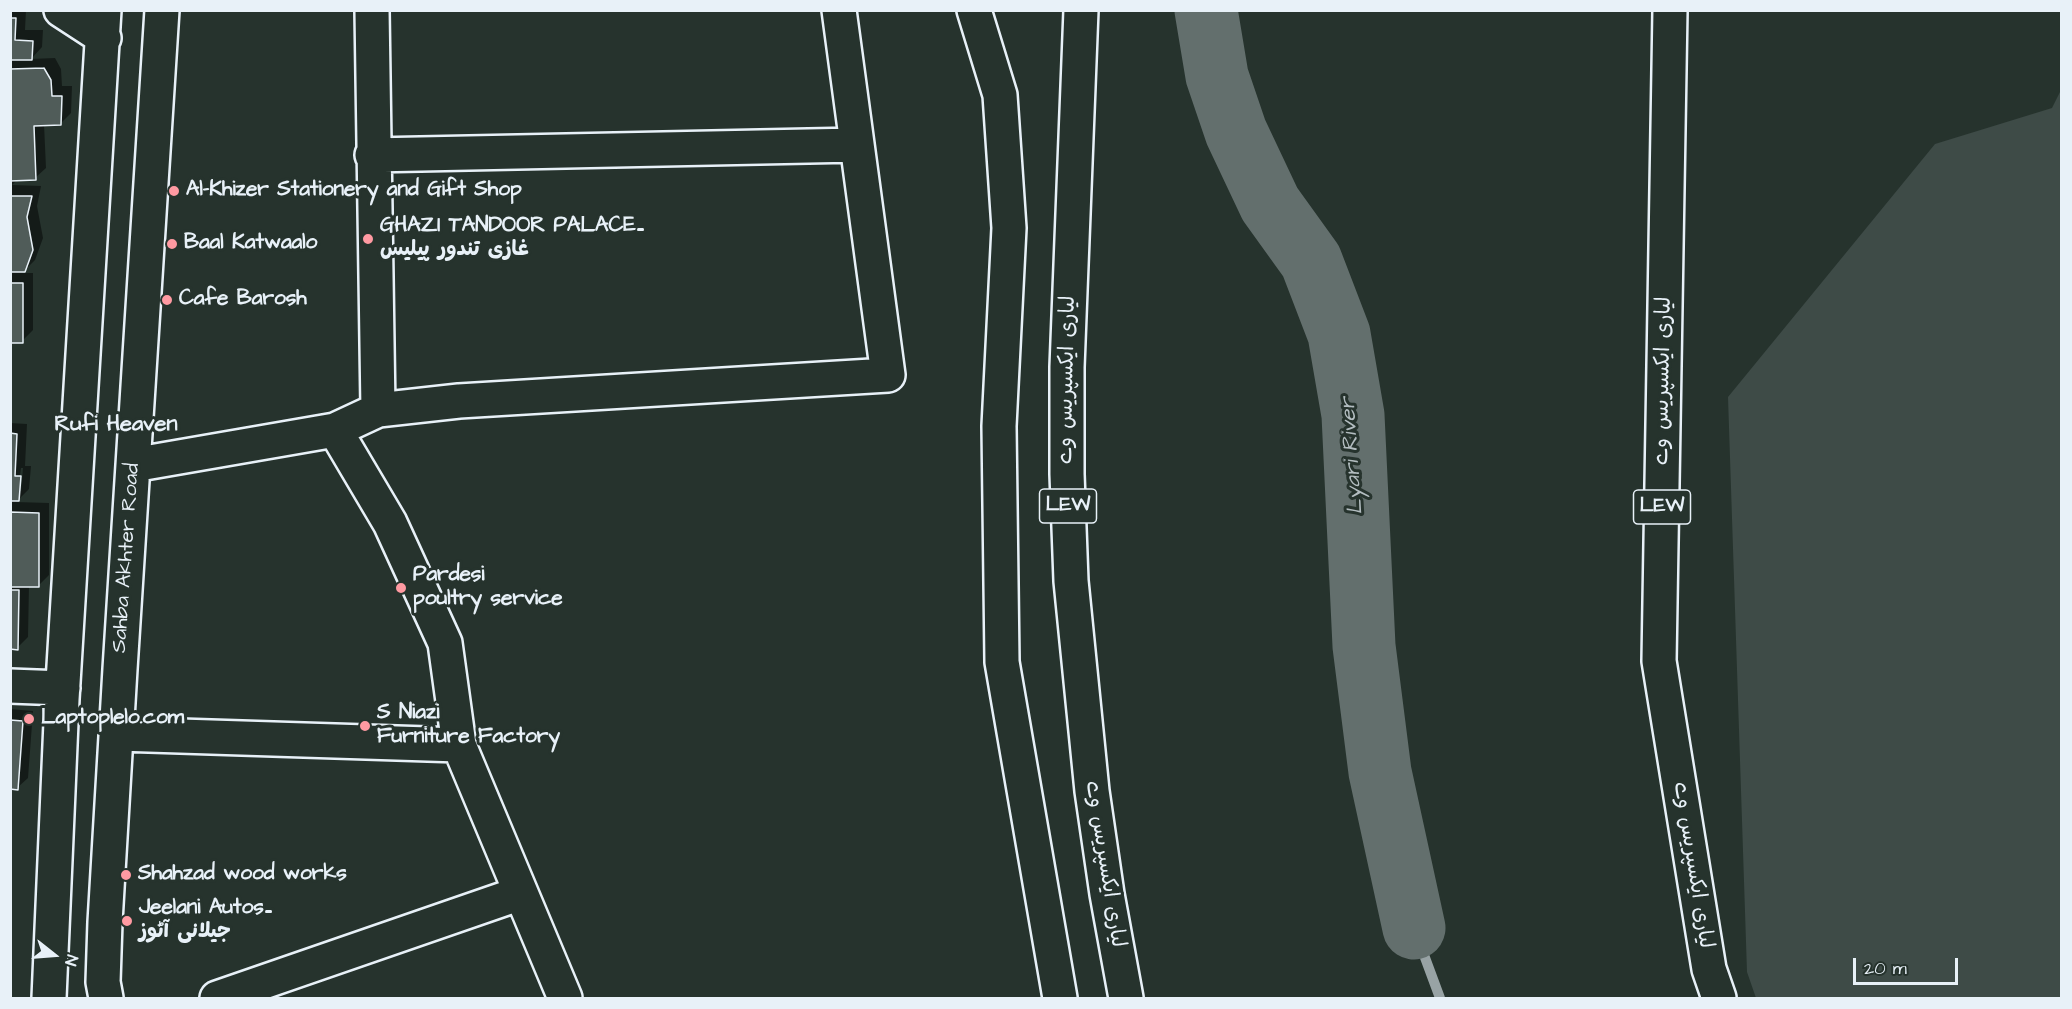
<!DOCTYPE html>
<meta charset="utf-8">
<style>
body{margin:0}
#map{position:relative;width:2072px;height:1009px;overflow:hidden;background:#26332d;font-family:"Architects Daughter",sans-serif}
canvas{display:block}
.frame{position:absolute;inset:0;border:12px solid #e8f1f8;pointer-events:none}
.north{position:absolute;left:24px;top:925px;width:60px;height:60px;-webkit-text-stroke:4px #26332d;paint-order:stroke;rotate:107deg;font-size:16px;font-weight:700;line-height:24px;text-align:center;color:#e8f1f8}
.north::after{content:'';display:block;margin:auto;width:21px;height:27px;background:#e8f1f8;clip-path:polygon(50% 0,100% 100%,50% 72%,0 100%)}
.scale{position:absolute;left:1853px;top:958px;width:105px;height:27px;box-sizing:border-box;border:3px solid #e8f1f8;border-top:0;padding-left:8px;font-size:18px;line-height:21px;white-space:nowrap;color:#e8f1f8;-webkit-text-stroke:4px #26332d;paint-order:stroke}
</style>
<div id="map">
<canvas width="2072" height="1009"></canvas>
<div class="frame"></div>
<div class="north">N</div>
<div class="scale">20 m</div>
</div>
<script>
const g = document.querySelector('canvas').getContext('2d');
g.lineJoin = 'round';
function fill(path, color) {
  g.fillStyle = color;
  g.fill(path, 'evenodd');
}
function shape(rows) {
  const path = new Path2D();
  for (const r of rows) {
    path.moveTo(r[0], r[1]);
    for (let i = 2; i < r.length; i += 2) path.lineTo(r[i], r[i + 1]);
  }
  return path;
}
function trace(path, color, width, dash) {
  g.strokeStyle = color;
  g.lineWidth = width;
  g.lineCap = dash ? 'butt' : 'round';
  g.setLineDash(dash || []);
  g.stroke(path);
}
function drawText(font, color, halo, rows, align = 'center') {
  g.font = font + ' "Architects Daughter","Playpen Sans Arabic",sans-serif';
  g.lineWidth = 6;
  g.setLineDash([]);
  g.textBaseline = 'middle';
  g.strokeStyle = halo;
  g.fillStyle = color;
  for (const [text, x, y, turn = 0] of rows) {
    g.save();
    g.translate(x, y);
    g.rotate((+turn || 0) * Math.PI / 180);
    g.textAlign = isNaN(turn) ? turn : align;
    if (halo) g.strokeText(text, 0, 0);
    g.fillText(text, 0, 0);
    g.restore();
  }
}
fill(shape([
 [2061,90,2061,998,1756,998,1747,972,1728,397,1935,144,2052,108]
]), '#3e4b47');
fill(shape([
 [10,10,26,10,25,30,43,30,42,47,31,59,55,58,61,69,62,86,72,86,71,113,60,124,44,124,46,168,35,178,18,179,12,185,41,186,37,206,43,238,35,260,22,273,33,273,33,330,22,341,11,341,10,348],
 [10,423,27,424,25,466,31,466,29,489,16,502,49,503,49,575,38,586,29,585,28,637,17,648,10,648],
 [21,468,23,468,21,491,18,491],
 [10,709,33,711,28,778,17,788,10,788]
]), '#0007');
trace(shape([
 [1414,928,1440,998]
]), '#98a3a5', 10);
trace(shape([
 [1206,10,1217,76,1236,132,1270,204,1311,261,1339,334,1353,415,1364,646,1380,772,1414,928]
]), '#636f6d', 63);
const building = shape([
 [10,18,16,18,15,40,33,41,32,60,10,60,10,18],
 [44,68,51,80,52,96,62,96,61,125,34,126,36,180,10,181,10,69,44,68],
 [10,196,32,196,27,217,33,250,25,272,10,272,10,196],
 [10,283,23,283,23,343,10,343,10,283],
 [10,433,17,434,15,476,21,476,19,501,10,501,10,433],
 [10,512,39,513,39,587,10,587,10,512],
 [10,590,19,590,18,650,10,649,10,590],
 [10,720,23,721,18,790,10,789,10,720]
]);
fill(building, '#505c59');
trace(building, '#e8f1f8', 1.5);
const minor = shape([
 [61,10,104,38],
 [372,10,378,410],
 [974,10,1000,95,1009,228,999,426,1002,662,1060,998],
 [372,155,857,145],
 [335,430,390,523,445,643,459,745,565,998],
 [133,465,335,430,378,410,459,401,888,375,839,10],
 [10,686,63,688],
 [118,734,459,745],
 [49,998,62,699,104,10],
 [106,998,103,982,105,922,120,669,162,10],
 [217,998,521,893]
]);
const highway = shape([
 [1081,10,1067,367,1067,474,1071,581,1092,791,1107,894,1126,998],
 [1670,10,1659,661,1709,969,1719,998]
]);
trace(minor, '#e8f1f8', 38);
trace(highway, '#e8f1f8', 38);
trace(minor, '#26332d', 33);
trace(highway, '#26332d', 33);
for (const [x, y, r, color] of [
 [174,191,6,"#ff9aa2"],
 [368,239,6,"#ff9aa2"],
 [172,244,6,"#ff9aa2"],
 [167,300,6,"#ff9aa2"],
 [401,588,6,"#ff9aa2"],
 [29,719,6,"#ff9aa2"],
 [365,726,6,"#ff9aa2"],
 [126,875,6,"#ff9aa2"],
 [127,921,6,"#ff9aa2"]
]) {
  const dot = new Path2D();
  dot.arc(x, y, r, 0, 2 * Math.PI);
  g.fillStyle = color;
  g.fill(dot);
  trace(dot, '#26332d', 2);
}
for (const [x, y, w] of [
 [1068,506,57],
 [1662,507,57]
]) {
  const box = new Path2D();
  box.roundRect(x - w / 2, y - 17, w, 34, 4.5);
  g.fillStyle = '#26332d';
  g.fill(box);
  trace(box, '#e8f1f8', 1.5);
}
drawText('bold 20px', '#e8f1f8', null, [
 ["LEW",1068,506],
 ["LEW",1662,507]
]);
drawText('bold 21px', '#e8f1f8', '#26332d', [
 ["Al-Khizer Stationery and Gift Shop",186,191],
 ["GHAZI TANDOOR PALACE۔",380,227],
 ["غازی تندور پیلیس",380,251],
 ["Baal Katwaalo",184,244],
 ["Cafe Barosh",179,300],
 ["Pardesi",413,576],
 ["poultry service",413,600],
 ["S Niazi",377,714],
 ["Furniture Factory",377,738],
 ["Laptoplelo.com",41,719],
 ["Shahzad wood works",138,875],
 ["Jeelani Autos۔",139,909],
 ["جیلانی آٹوز",139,933]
], 'left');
drawText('21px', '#e8f1f8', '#26332d', [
 ["لیاری ایکسپریس وے",1068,380,-89],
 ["لیاری ایکسپریس وے",1664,381,-89],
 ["Sahba Akhter Road",127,558,-86],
 ["لیاری ایکسپریس وے",1104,864,81],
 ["لیاری ایکسپریس وے",1692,865,81]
]);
drawText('bold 22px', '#e8f1f8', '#26332d', [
 ["Rufi Heaven",116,425]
]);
drawText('italic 22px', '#b3bdc0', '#26332d', [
 ["Lyari River",1353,456,-94]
]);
</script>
